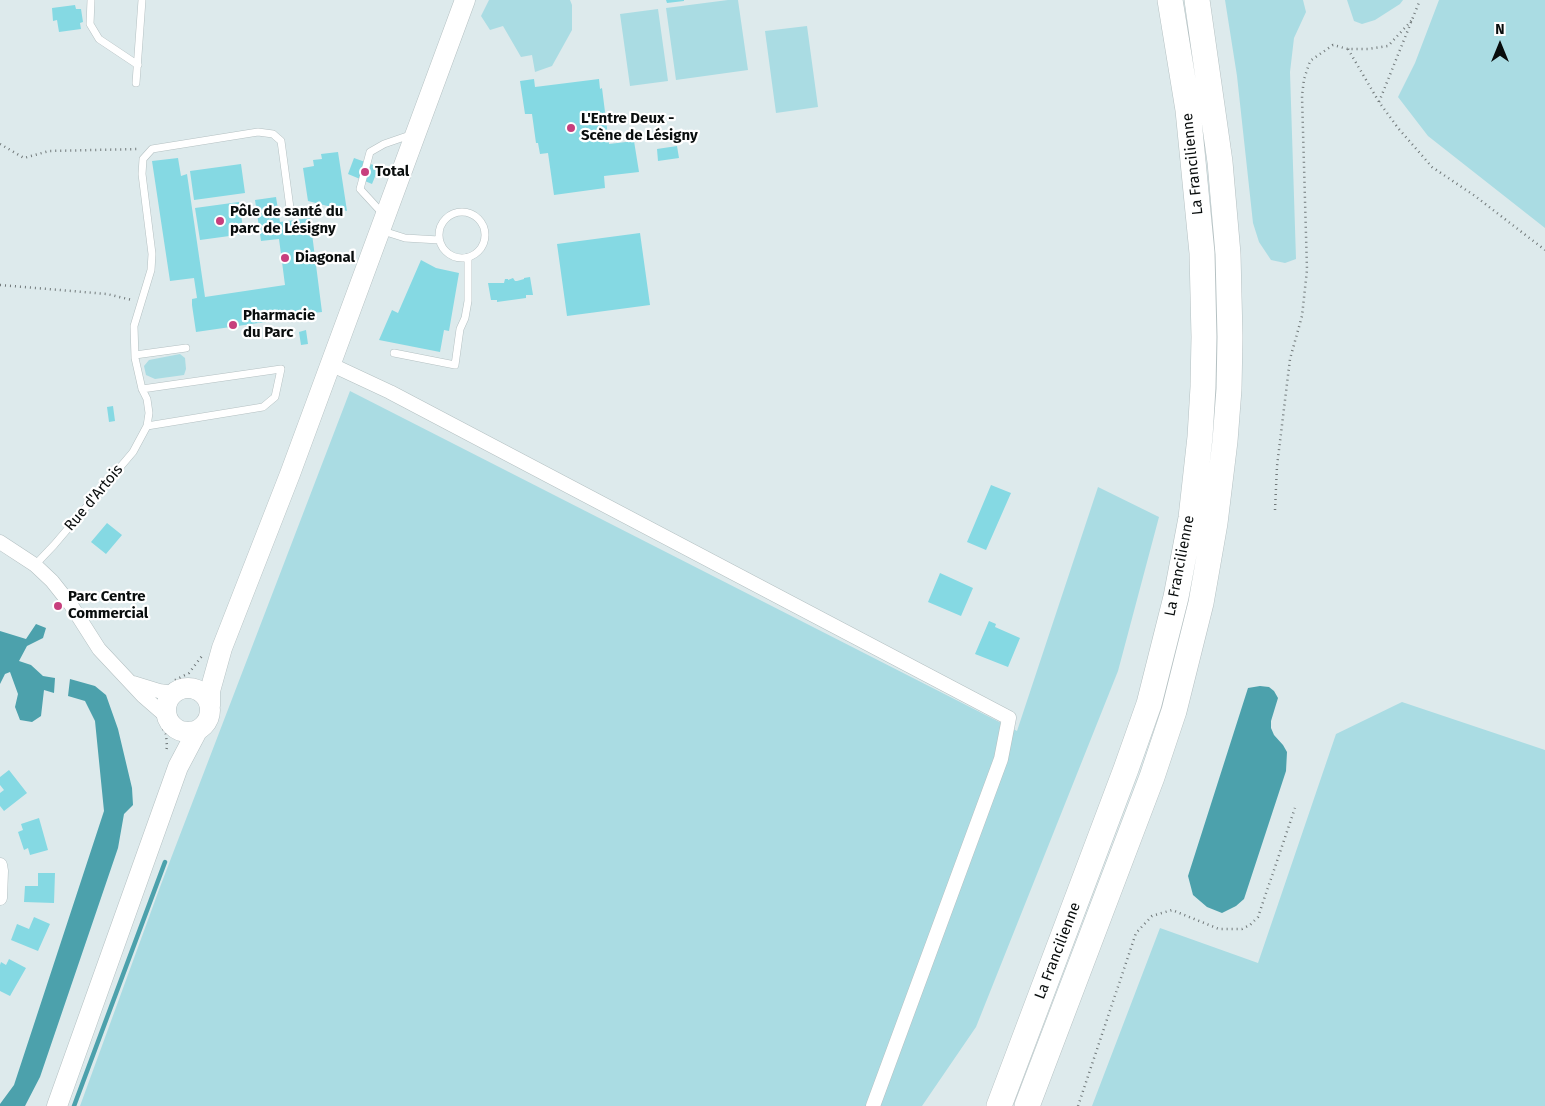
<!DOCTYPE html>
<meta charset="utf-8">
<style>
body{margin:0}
#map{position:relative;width:1545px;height:1106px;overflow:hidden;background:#ddeaec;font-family:"Fira Sans",sans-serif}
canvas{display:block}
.north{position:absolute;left:1475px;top:20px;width:50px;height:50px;-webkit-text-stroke:4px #fff;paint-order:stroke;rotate:0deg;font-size:14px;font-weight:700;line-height:20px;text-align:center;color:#090d0d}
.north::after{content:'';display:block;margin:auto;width:18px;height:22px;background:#090d0d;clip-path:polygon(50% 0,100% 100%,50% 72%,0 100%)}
</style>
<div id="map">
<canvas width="1545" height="1106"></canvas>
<div class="north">N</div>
</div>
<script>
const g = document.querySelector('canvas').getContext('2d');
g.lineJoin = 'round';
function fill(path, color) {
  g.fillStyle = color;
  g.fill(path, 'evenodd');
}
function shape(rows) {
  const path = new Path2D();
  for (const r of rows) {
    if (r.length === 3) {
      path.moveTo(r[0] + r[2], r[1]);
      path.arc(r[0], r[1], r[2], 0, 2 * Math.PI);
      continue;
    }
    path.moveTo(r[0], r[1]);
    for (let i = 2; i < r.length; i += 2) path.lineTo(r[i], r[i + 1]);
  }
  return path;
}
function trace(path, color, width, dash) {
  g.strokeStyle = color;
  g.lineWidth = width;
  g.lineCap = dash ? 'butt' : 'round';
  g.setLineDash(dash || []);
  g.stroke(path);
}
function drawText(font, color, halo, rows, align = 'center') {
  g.font = font + ' "Fira Sans",sans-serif';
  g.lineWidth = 4.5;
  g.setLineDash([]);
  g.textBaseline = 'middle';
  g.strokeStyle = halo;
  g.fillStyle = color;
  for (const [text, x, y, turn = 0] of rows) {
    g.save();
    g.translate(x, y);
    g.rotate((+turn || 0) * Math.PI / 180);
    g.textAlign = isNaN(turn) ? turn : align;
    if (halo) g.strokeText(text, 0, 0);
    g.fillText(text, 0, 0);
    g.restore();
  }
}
fill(shape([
 [489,0,570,0,572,5,572,30,552,66,535,72,532,55,521,57,503,26,490,30,481,16],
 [728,0,738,0,748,70,676,80,666,8],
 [1225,0,1303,0,1306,12,1294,38,1290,72,1296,259,1285,263,1271,260,1259,242,1253,223,1237,76],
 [1347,0,1403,0,1400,4,1375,20,1362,24,1354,21],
 [1439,0,1545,0,1545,228,1428,136,1398,97,1415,63],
 [658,9,668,81,630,86,620,14],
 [807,26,818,107,776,113,765,31],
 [180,354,185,358,186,369,184,375,155,379,146,375,144,366,149,360],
 [350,391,1017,731,1098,487,1159,517,1118,671,976,1027,922,1106,80,1106,160,887],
 [1402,702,1545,750,1545,1106,1092,1106,1160,928,1258,963,1336,734]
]), '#aadce3');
fill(shape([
 [36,624,46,628,43,638,27,646,19,661,31,665,43,676,55,678,54,693,44,690,41,716,32,722,20,720,15,707,18,694,10,672,5,674,0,684,0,631,26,639],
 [70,679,95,686,106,695,118,729,132,788,133,805,124,814,118,848,40,1077,25,1106,0,1106,0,1104,14,1085,104,811,95,721,85,701,68,696],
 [1260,686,1269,687,1274,691,1278,698,1271,721,1271,728,1274,735,1283,745,1287,752,1286,771,1244,899,1236,906,1222,913,1207,907,1193,895,1188,876,1248,688]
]), '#4ca1ac');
trace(shape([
 [74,1106,165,862]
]), '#4ca1ac', 4.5);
fill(shape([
 [666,0,684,0,684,1,667,3],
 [75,5,76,9,81,9,83,22,80,23,81,29,59,32,57,20,53,21,52,8],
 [534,79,535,87,599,79,600,89,602,88,609,144,634,141,639,172,604,176,605,188,554,195,548,153,540,154,538,143,536,143,532,114,525,114,520,81],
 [677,146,679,158,658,161,657,149],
 [338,152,347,211,308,201,306,188,303,168,314,166,313,160,322,159,321,154],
 [178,158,181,176,187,174,205,297,285,285,279,239,261,241,255,200,276,197,280,222,310,218,322,312,286,316,286,319,196,332,192,305,192,299,197,298,194,278,170,281,152,161],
 [354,158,379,167,372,184,348,174],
 [241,164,245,193,194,200,190,171],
 [239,202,244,234,200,240,195,208],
 [640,233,650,305,567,316,557,244],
 [421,260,436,268,459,273,449,331,444,330,440,352,379,340,392,310,398,313],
 [530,277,533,295,526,295,526,298,497,302,497,300,491,300,488,283,504,283,505,279,508,279,508,280,513,278,515,281,517,281,524,279,524,278],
 [306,330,308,344,301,345,299,332],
 [113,406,115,421,109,422,107,407],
 [991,485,1011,493,986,550,967,542],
 [107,523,122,535,106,554,91,542],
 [940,573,973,588,961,616,928,602],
 [989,621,996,624,995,627,1020,638,1008,667,975,654],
 [9,770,27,793,4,811,0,806,0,793,4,790,0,785,0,777],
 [39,818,48,850,30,855,28,848,24,850,18,832,23,830,21,824],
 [38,873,55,873,54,903,24,902,25,886,38,886],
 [34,917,50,924,38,951,11,940,17,924,29,929],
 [9,959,26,968,10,996,0,991,0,965,1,962,6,965]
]), '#85d9e3');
const lane = shape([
 [91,0,90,24,99,39,138,65],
 [136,83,142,0],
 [462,235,23],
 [383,214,360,189,370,152,384,144,413,134],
 [383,231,405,238,439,240],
 [394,353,455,365,460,329,465,318,468,301,468,257],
 [135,355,186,348],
 [281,369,275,397,263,407,147,426,149,413,147,399,142,389,281,369],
 [142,389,135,358,134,326,151,270,152,254,142,174,143,159,152,149,258,132,273,134,281,141,290,208],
 [35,565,54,545,133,452,147,426]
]);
const street = shape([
 [330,364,390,392,1009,718,1001,759,873,1106],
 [0,542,35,565,52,581,71,605,99,649,143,696,166,716],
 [133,683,159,691,173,693],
 [0,865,1,871,0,898]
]);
const secondary = shape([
 [188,710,22],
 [210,706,210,691,222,648,290,474,465,0],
 [57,1106,178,767,197,731]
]);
const highway = shape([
 [999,1106,1126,769,1149,704,1176,597,1191,518,1200,437,1203,387,1204,337,1202,253,1188,110,1170,0],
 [1027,1106,1152,777,1174,711,1201,603,1215,523,1225,441,1229,389,1230,337,1228,254,1220,162,1197,0]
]);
trace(lane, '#b4c0c2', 8);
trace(street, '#b4c0c2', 15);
trace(secondary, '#b4c0c2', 21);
trace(highway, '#b4c0c2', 26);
trace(shape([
 [1348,49,1379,102,1398,128,1432,167,1475,196,1545,250],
 [1379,102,1420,0],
 [0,144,24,158,49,151,139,149],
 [0,285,107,294,132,300],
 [1275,510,1277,466,1290,359,1302,316,1307,270,1302,96,1304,79,1310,61,1333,45,1348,49,1368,49,1388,46,1413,19],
 [175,680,189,673,202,656],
 [163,729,166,734,167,747,166,752],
 [1078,1106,1136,933,1152,916,1172,910,1219,929,1242,929,1250,925,1258,917,1295,808]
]), '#707879', 2.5, [1, 4]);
trace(lane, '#fff', 7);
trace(street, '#fff', 14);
trace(secondary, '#fff', 20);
trace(highway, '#fff', 25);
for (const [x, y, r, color] of [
 [571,128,5,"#c73f7d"],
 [365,172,5,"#c73f7d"],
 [220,221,5,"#c73f7d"],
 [285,258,5,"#c73f7d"],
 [233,325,5,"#c73f7d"],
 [58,606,5,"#c73f7d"]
]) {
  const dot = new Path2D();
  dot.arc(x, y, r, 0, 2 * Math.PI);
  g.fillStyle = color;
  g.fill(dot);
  trace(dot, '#fff', 2);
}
drawText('bold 15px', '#090d0d', '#fff', [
 ["L'Entre Deux -",581,119],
 ["Scène de Lésigny",581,136],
 ["Total",375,172],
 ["Pôle de santé du",230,212],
 ["parc de Lésigny",230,229],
 ["Diagonal",295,258],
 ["Pharmacie",243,316],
 ["du Parc",243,333],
 ["Parc Centre",68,597],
 ["Commercial",68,614]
], 'left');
drawText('15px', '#090d0d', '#fff', [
 ["La Francilienne",1193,164,-96],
 ["Rue d'Artois",94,498,-50],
 ["La Francilienne",1180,566,-79],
 ["La Francilienne",1058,951,-69]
]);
</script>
